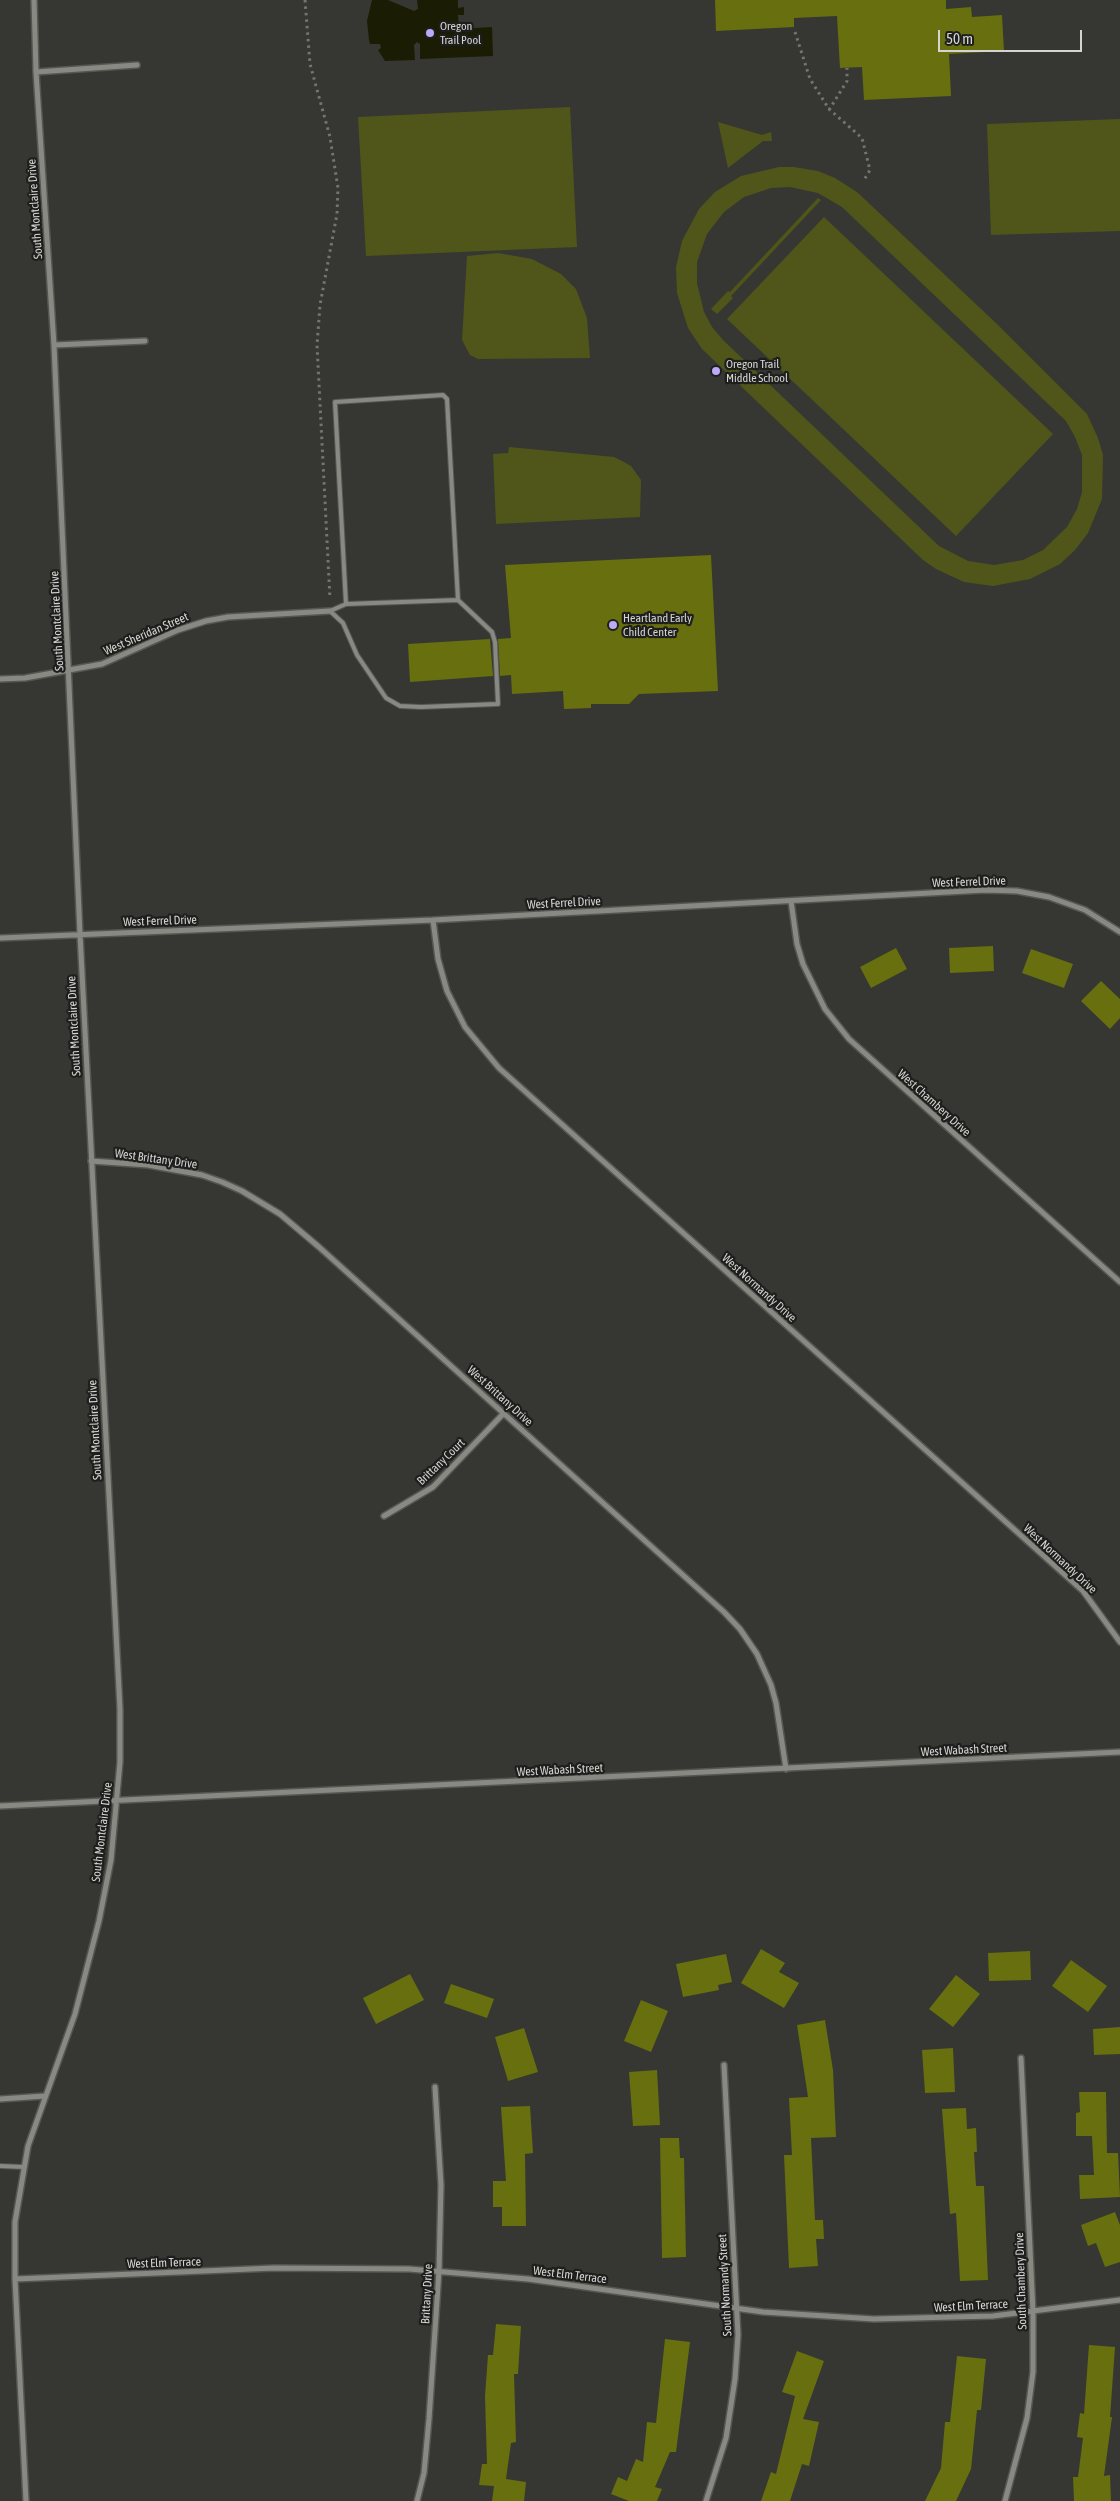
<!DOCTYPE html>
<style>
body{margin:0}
#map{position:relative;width:1120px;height:2501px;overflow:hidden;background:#363732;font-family:"Asap Condensed",sans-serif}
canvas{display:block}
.scale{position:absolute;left:938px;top:30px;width:144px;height:22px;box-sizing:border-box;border:2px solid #d4d5d2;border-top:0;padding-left:6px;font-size:15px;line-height:18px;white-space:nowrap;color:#d4d5d2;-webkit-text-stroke:4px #1e1e1c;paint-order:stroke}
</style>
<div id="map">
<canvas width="1120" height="2501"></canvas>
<div class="scale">50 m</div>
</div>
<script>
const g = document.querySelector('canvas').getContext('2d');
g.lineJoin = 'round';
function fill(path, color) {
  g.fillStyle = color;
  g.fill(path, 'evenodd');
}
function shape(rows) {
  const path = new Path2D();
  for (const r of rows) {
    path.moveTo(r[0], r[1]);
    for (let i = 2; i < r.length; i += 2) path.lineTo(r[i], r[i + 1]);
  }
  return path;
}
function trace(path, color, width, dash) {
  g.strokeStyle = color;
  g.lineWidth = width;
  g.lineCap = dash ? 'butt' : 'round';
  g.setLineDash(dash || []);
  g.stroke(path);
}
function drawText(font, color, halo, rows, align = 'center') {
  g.font = font + ' "Asap Condensed",sans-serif';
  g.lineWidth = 4.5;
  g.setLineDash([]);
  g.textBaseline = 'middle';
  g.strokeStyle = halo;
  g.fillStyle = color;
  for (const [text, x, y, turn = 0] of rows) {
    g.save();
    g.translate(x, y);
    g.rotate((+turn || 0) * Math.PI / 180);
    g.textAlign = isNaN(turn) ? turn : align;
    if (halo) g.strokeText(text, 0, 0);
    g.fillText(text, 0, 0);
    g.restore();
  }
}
fill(shape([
 [570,107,577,247,366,256,358,117],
 [1120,119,1120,231,991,235,987,124],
 [718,122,762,135,771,132,772,141,763,141,728,168],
 [779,167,794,167,818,171,835,178,857,192,998,325,1087,414,1098,438,1103,455,1102,499,1088,533,1075,550,1060,564,1030,579,993,586,964,582,936,569,923,560,702,349,688,328,677,293,676,267,682,241,699,209,715,192,741,176],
 [790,187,818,193,842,207,1066,421,1075,437,1082,455,1082,492,1077,509,1067,527,1043,550,1023,560,994,565,968,561,939,546,724,341,712,327,704,312,697,283,697,262,707,234,724,212,744,197,771,188],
 [818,198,821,200,731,296,733,298,717,314,711,309,728,291,730,292],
 [824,217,1053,434,956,536,727,319],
 [498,253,532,259,561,274,576,289,587,318,590,358,478,359,470,355,462,340,467,256],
 [509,447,614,457,624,462,631,466,641,480,640,517,496,524,493,454,508,453]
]), '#505619');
fill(shape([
 [372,0,388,0,414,11,418,9,417,0,458,0,458,8,464,7,464,15,458,15,459,29,492,27,493,56,420,59,420,44,417,42,414,45,415,60,385,61,378,50,381,48,380,44,370,44,369,40,367,21]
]), '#1a1d03');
fill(shape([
 [715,0,946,0,946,9,971,7,972,17,1002,15,1004,51,949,54,951,96,864,100,862,67,840,68,837,16,794,18,794,27,716,31],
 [711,555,718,691,639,694,629,704,591,704,591,708,564,709,563,691,512,694,511,675,500,676,498,639,511,638,505,565],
 [490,639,493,676,410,682,408,644],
 [993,946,994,971,950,973,949,948],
 [896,948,907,969,871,988,860,967],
 [1031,949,1073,964,1064,988,1022,973],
 [1101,981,1120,999,1120,1018,1110,1029,1081,1001],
 [761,1949,785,1963,779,1972,799,1983,784,2008,741,1983],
 [1030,1951,1031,1980,989,1981,988,1953],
 [726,1954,732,1982,718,1985,719,1990,683,1997,676,1964],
 [1071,1960,1107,1986,1088,2012,1052,1986],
 [410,1974,424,2000,376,2024,363,1998],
 [956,1975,980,1994,953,2027,929,2009],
 [451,1984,494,1999,487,2018,444,2003],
 [641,2000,668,2011,651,2052,624,2041],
 [825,2020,833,2070,836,2137,811,2138,815,2220,823,2220,824,2239,816,2239,818,2266,789,2268,784,2155,792,2155,789,2098,808,2097,797,2025],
 [1120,2027,1120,2054,1094,2055,1093,2029],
 [524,2028,538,2072,508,2081,495,2037],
 [953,2048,955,2092,925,2093,922,2050],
 [657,2070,660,2125,633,2126,629,2072],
 [1079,2092,1106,2092,1107,2153,1118,2153,1120,2197,1080,2199,1079,2175,1094,2175,1092,2136,1076,2136,1076,2113,1080,2112],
 [530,2106,533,2153,525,2154,526,2226,502,2226,502,2207,493,2207,493,2181,506,2181,501,2107],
 [966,2108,967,2129,976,2128,977,2152,974,2152,976,2186,984,2186,988,2280,960,2281,956,2213,950,2214,942,2109],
 [660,2138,679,2138,680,2158,684,2158,686,2257,662,2258],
 [1115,2212,1120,2225,1120,2262,1105,2267,1096,2243,1088,2246,1081,2225],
 [496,2324,521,2326,518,2374,514,2374,516,2442,511,2443,506,2479,526,2482,524,2501,492,2501,494,2486,479,2485,482,2464,487,2464,485,2396,488,2355,493,2355],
 [665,2339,690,2342,676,2452,670,2452,655,2487,662,2489,657,2501,629,2501,611,2494,618,2477,627,2481,636,2459,643,2462,647,2422,656,2423],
 [1089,2345,1115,2347,1110,2417,1112,2417,1104,2476,1110,2475,1111,2501,1074,2501,1073,2477,1078,2477,1083,2438,1077,2437,1080,2413,1084,2414],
 [797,2351,824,2361,803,2419,819,2422,809,2466,802,2464,790,2501,761,2501,771,2472,776,2474,795,2396,782,2392],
 [957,2356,986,2359,981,2410,977,2410,971,2469,956,2501,925,2501,941,2468,945,2422,950,2422]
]), '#676f0e');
const lane = shape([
 [346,604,335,402,443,395,447,399,458,600,492,632,495,642,498,704,421,707,400,706,386,698,357,655,343,623,330,611,346,604,458,600],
 [0,2166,24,2167]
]);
const street = shape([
 [36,72,137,65],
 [54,345,145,341],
 [0,679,25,678,102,664,178,630,206,621,228,617,330,611],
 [791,901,797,944,803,964,825,1009,849,1039,1120,1282],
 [433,920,438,959,447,991,465,1027,499,1068,1083,1591,1120,1642],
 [0,938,433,920,985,890,1017,891,1049,897,1085,910,1120,932],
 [91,1161,148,1165,202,1175,222,1182,242,1191,280,1214,319,1247,724,1612,740,1629,757,1654,771,1685,776,1703,786,1769],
 [384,1516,433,1487,504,1413],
 [0,1806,1120,1752],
 [0,2099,45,2096],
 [15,2279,274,2268,409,2269,528,2279,763,2312,874,2319,993,2316,1120,2300],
 [26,2501,15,2279,15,2222,28,2146,75,2014,99,1921,111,1860,120,1762,120,1709,80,934,54,345,36,72,34,0],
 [417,2501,424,2473,429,2419,439,2271,441,2185,435,2087],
 [706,2501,726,2438,735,2379,738,2335,724,2065],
 [1005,2501,1027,2418,1033,2372,1033,2312,1021,2058]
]);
trace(lane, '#555551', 6);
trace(street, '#555551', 8);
trace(shape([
 [305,0,310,64,330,137,338,188,337,214,320,305,317,345,330,599],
 [795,32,810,79,829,109,862,138,870,170,864,180],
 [829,110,847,81,847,68]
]), '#747570', 3, [2.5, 4]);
trace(lane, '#888983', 4);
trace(street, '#888983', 5);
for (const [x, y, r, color] of [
 [430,33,5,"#bcaaf6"],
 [716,371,5,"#bcaaf6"],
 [613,625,5,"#bcaaf6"]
]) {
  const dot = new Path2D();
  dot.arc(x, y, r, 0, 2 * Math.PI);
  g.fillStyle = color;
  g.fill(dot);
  trace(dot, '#1e1e1c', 2);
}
drawText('12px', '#d4d5d2', '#1e1e1c', [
 ["Oregon",440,26],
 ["Trail Pool",440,40],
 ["Oregon Trail",726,364],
 ["Middle School",726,378],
 ["Heartland Early",623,618],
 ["Child Center",623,632]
], 'left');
drawText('12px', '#d4d5d2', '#1e1e1c', [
 ["South Montclaire Drive",35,209,-94],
 ["South Montclaire Drive",57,621,-93],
 ["West Sheridan Street",146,634,-23],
 ["West Ferrel Drive",969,882,-2],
 ["West Ferrel Drive",564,903,-3],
 ["West Ferrel Drive",160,921,-2],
 ["South Montclaire Drive",74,1026,-93],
 ["West Chambery Drive",934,1103,42],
 ["West Brittany Drive",156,1159,8],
 ["West Normandy Drive",759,1288,42],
 ["West Brittany Drive",500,1396,42],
 ["South Montclaire Drive",95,1430,-93],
 ["Brittany Court",441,1462,-44],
 ["West Normandy Drive",1060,1559,43],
 ["West Wabash Street",964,1750,-3],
 ["West Wabash Street",560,1770,-3],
 ["South Montclaire Drive",102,1832,-83],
 ["West Elm Terrace",164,2263,-2],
 ["West Elm Terrace",570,2275,7],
 ["South Chambery Drive",1021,2281,-92],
 ["South Normandy Street",725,2285,-93],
 ["Brittany Drive",427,2294,-87],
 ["West Elm Terrace",971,2306,-3]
]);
</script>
